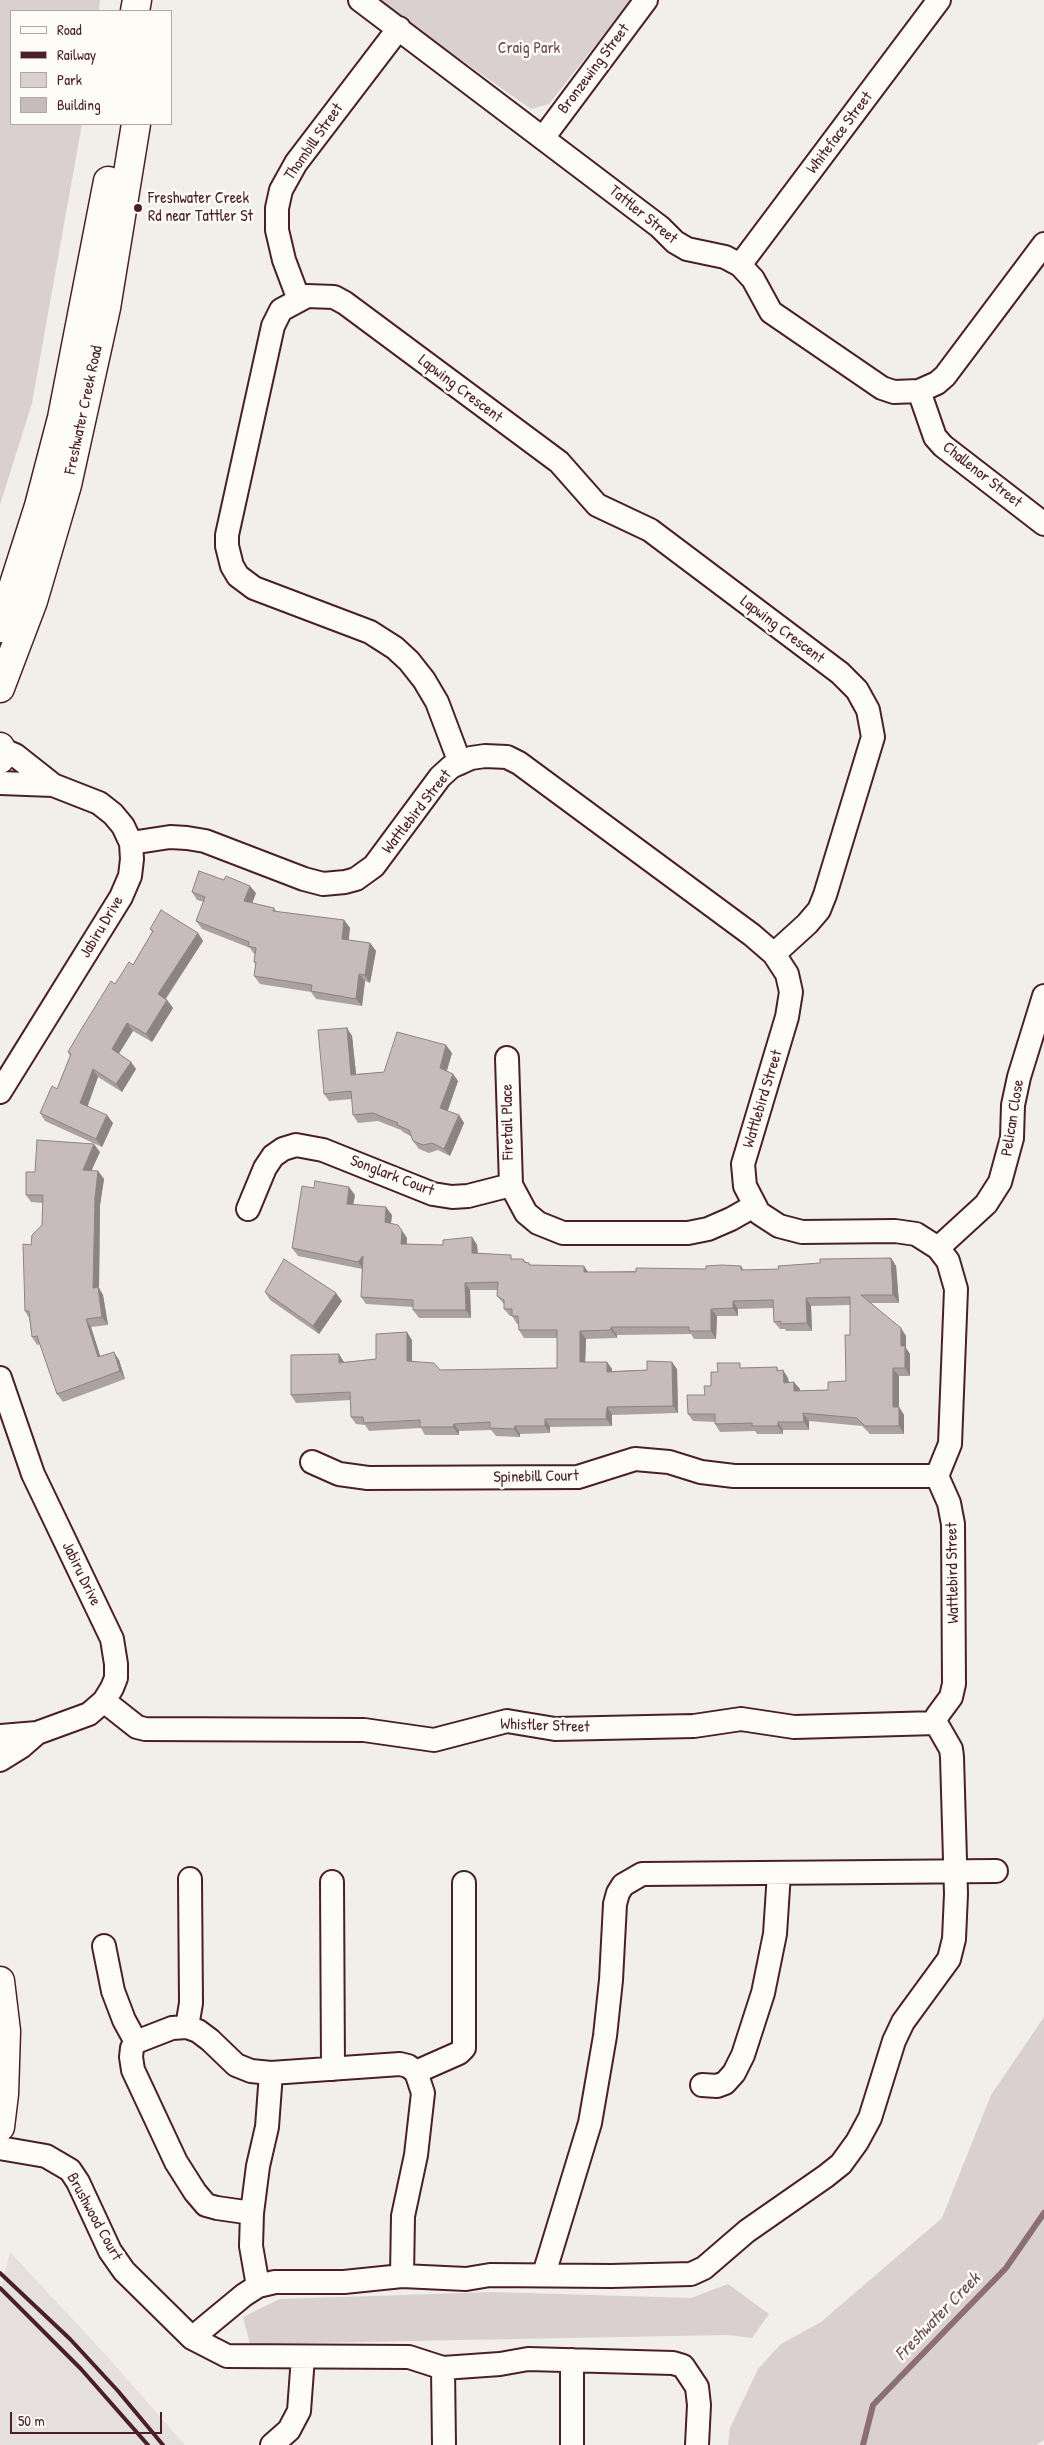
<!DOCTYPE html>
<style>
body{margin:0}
#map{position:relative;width:1044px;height:2445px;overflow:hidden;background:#f2efeb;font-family:"Patrick Hand",sans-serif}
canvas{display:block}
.legend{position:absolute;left:10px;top:10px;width:162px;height:115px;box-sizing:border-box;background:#fdfcf7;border:1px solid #b5a4a5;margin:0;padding:6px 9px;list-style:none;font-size:15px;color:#4a1f2b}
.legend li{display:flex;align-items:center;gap:10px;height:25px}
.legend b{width:25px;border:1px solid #b5a4a5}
.scale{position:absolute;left:10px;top:2412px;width:152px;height:22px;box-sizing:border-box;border:2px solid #4a1f2b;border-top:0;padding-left:6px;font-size:15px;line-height:18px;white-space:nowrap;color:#4a1f2b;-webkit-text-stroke:4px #fdfcf7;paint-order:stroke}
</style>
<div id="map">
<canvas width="1044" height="2445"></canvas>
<ul class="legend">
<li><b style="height:6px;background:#fdfcf7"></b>Road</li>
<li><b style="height:6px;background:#4a1f2b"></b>Railway</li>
<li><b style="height:14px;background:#d9d0cf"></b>Park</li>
<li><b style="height:14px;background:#c8bbbb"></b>Building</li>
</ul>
<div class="scale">50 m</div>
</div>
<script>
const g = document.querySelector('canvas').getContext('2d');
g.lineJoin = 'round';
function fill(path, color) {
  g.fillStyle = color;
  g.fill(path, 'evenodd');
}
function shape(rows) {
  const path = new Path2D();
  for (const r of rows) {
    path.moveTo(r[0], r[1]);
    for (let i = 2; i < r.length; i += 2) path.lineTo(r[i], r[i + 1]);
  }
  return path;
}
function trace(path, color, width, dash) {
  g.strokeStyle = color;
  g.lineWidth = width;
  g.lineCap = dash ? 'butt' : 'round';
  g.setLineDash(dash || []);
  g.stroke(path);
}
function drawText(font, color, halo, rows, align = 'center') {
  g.font = font + ' "Patrick Hand",sans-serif';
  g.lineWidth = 5;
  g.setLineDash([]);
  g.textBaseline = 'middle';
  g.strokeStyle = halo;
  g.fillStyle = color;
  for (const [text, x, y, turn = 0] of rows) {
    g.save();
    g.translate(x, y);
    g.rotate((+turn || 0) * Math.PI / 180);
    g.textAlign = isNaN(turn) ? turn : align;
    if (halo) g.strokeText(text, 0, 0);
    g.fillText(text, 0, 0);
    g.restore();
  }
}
fill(shape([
 [10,2252,105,2354,185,2445,0,2445,0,2292]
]), '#e5dfdd');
fill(shape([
 [0,0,100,0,99,11,11,11,11,124,82,124,32,403,0,505],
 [376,0,631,0,549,104,531,109],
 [1044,2017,1044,2440,1037,2445,728,2445,730,2428,758,2369,781,2344,821,2322,942,2218,991,2095],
 [728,2284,769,2314,752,2338,728,2335,250,2344,243,2317,280,2299,494,2292,691,2298]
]), '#d9d0cf');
trace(shape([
 [863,2445,873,2405,1006,2268,1044,2213]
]), '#8b6f75', 6);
const street = shape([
 [360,0,660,227,675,242,687,249,725,257,740,265,753,279,771,312,882,388,894,392,919,391,937,383,945,376,1044,244],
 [543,138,646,0],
 [740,265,939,0],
 [299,300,284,260,277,230,277,208,281,190,296,163,399,28],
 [919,391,935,437,943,446,1044,524],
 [460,763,437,702,424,680,409,661,395,648,370,632,254,588,238,576,232,566,227,546,227,535,273,326,281,310,307,296,334,297,345,303,559,462,597,505,650,530,840,673,857,690,868,710,873,737,825,895,819,910,807,924,774,954],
 [0,783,53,785],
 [131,843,170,837,187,838,205,841,304,879,323,884,345,882,356,879,374,866,440,777,451,767,471,758,485,756,507,757,519,763,752,935,774,954,787,974,791,992,787,1017,743,1164,745,1186,759,1213,779,1226,802,1232,895,1231,916,1234,938,1248,948,1261,956,1289,950,1444,937,1476,949,1503,953,1524,954,1684,951,1697,937,1716,936,1723,951,1749,952,1757,956,1894,954,1939,949,1959,903,2022,894,2041,870,2118,857,2142,841,2164,826,2176,747,2231,704,2268,691,2274,611,2276,490,2275,466,2279,402,2276,344,2282,275,2282,258,2286,244,2295,192,2338],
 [507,1058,511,1185,526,1213,538,1223,563,1233,688,1233,708,1229,731,1219,754,1206],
 [0,1092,121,897,130,876,132,859,131,843,123,826,113,814,99,803,53,785,15,755,1,749],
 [248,1209,265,1168,273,1156,283,1149,296,1145,323,1150,433,1194,452,1197,468,1196,511,1185],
 [938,1248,986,1204,1000,1182,1012,1138,1013,1105,1019,1077,1044,996],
 [0,1378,33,1474,112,1639,116,1664,116,1678,112,1688,104,1701,89,1714,37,1733,0,1736],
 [312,1462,339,1474,368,1478,578,1477,635,1459,669,1462,701,1472,734,1476,937,1476],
 [104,1701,137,1727,145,1729,364,1730,434,1740,507,1721,555,1729,694,1726,741,1719,794,1727,936,1723],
 [0,1760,21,1747,37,1733],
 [332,1882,333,2069],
 [104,1946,113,1991,124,2020,136,2042],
 [187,2027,191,2003,190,1879],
 [416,2072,459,2053,464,2048,464,1883],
 [702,2085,717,2086,725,2083,734,2073,743,2055,763,1993,775,1934,779,1873],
 [0,2148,46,2156,70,2170,78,2182,110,2251,124,2271,192,2338,227,2356,409,2357,443,2368,500,2364,528,2359,673,2363,683,2366,697,2387,699,2405,697,2445],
 [252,2213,217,2208,206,2205,195,2192,176,2162,133,2070,131,2057,132,2048,136,2042,172,2028,187,2027,198,2031,210,2040,236,2065,251,2071,271,2073,400,2064,408,2066,416,2072,423,2093,416,2155,403,2216,402,2276],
 [544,2274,590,2123,605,2036,611,1980,615,1904,618,1893,623,1885,642,1874,996,1871],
 [258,2286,251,2246,252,2213,258,2166,267,2127,271,2073],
 [443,2368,444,2445],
 [272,2445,289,2430,299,2411,303,2357],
 [572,2445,572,2360]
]);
const secondary = shape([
 [135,11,137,0],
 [0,628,39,506,62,418,108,181],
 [0,688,33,601,67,485,106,308,136,124],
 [0,747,0,759],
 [0,1981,6,2031,4,2094,0,2127]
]);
trace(street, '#4a1f2b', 26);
trace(secondary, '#4a1f2b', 31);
trace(street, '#fdfcf7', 22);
trace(secondary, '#fdfcf7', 28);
trace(shape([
 [0,2273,70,2339,118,2391,163,2445],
 [0,2288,81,2369,148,2445]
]), '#4a1f2b', 4);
fill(shape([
 [192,892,256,893,252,903,274,908,277,912,344,920,350,928,348,940,370,943,376,951,370,983,365,981,362,1006,316,999,311,992,260,984,254,976,256,965,254,962,255,954,254,954,250,948,202,929,196,921,204,902,197,900],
 [150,929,198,933,203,941,166,999,173,1008,152,1042,133,1031,119,1054,131,1062,136,1069,122,1092,98,1077,87,1106,113,1123,102,1147,45,1121,40,1113,57,1089,70,1056,68,1052,115,984,133,965,152,932],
 [347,1028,352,1036,356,1074,384,1072,452,1053,447,1071,453,1074,458,1081,447,1111,459,1115,464,1123,450,1156,438,1150,429,1153,419,1149,413,1141,412,1137,403,1132,401,1130,378,1121,358,1123,353,1115,352,1099,329,1101,324,1094],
 [100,1152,91,1171,98,1171,104,1179,100,1205,99,1288,103,1295,108,1325,91,1327,100,1356,119,1360,125,1379,63,1402,57,1394,40,1344,37,1345,32,1337,29,1318,25,1311,31,1245,42,1225,43,1203,31,1202,26,1195,35,1172],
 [355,1195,353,1204,392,1215,391,1223,404,1233,407,1238,407,1244,443,1245,472,1237,477,1245,478,1253,514,1259,523,1259,526,1262,531,1265,584,1266,588,1272,706,1269,741,1266,744,1270,779,1269,891,1258,896,1266,899,1303,870,1303,906,1336,906,1348,910,1354,910,1376,899,1376,899,1407,904,1415,904,1434,870,1434,862,1426,809,1421,809,1430,783,1430,783,1434,757,1434,755,1431,720,1432,715,1424,715,1422,693,1421,688,1414,705,1395,711,1386,718,1372,744,1368,777,1367,779,1371,783,1370,788,1378,789,1382,800,1389,800,1391,828,1390,846,1381,850,1335,850,1305,811,1306,812,1331,786,1331,785,1329,780,1329,774,1322,773,1308,738,1309,738,1316,717,1316,716,1339,694,1339,691,1334,617,1335,617,1338,586,1339,585,1362,607,1362,612,1369,612,1371,677,1369,678,1413,612,1415,612,1426,550,1427,550,1433,520,1434,520,1437,496,1436,491,1430,459,1431,459,1435,425,1435,421,1428,369,1431,365,1425,356,1424,351,1417,351,1400,296,1403,291,1395,344,1362,376,1359,412,1340,412,1362,440,1370,557,1368,557,1338,524,1338,519,1330,518,1324,517,1324,512,1316,510,1316,504,1309,504,1304,497,1296,498,1290,470,1290,471,1318,419,1318,413,1310,413,1307,366,1304,361,1297,362,1269,298,1256,292,1248],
 [265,1292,342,1301,319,1334,270,1300]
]), '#aca1a1');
fill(shape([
 [250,886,256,893,250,909,244,901],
 [344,920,350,928,348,947,342,939],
 [198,933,203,941,163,1002,158,994],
 [370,943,376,951,370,983,365,975],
 [359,974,365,981,362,1006,356,999],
 [167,1000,173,1008,152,1042,146,1034],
 [127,1023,133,1031,117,1056,112,1049],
 [347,1028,352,1036,357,1083,351,1075],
 [446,1045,452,1053,445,1076,440,1068],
 [131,1062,136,1069,122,1092,116,1084],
 [93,1069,98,1077,86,1111,80,1103],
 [453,1074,458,1081,446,1116,440,1108],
 [107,1115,113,1123,102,1147,96,1139],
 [459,1115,464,1123,450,1156,444,1149],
 [94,1144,100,1152,88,1178,83,1170],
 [98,1171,104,1179,100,1205,99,1288,103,1295,108,1325,102,1317,93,1288,95,1198],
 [349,1187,355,1195,352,1212,347,1204],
 [386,1207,392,1215,390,1230,385,1222],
 [398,1225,407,1238,406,1252,401,1244],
 [472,1237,477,1245,478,1261,472,1253],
 [363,1256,364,1270,358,1262],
 [891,1258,896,1266,899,1303,893,1295],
 [584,1266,589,1274,584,1272],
 [465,1283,470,1290,471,1318,466,1310],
 [336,1293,342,1301,319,1334,313,1326],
 [806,1298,811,1306,812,1331,807,1323],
 [733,1301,738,1309,738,1316,733,1308],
 [711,1309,717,1316,716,1339,711,1331],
 [86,1319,91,1327,103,1365,98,1357],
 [611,1327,617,1335,617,1338,611,1330],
 [901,1328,906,1336,906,1348,910,1354,910,1376,905,1368,901,1346],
 [580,1331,586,1339,585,1369,580,1362],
 [407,1332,412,1340,412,1369,407,1361],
 [114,1352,119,1360,125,1379,120,1371],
 [339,1354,344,1362,339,1363],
 [607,1362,612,1369,612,1379,607,1372],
 [672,1362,677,1369,678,1413,673,1406],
 [893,1368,899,1376,899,1407,904,1415,904,1434,899,1426,893,1407],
 [783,1370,788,1378,789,1391,784,1383],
 [794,1382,800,1389,800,1398,794,1391],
 [607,1407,612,1415,612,1426,606,1419],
 [803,1413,809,1421,809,1430,804,1422],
 [545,1419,550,1427,550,1433,545,1426],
 [778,1422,783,1430,783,1434,778,1426],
 [454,1424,459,1431,459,1435,453,1427],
 [515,1426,520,1434,520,1437,514,1429]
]), '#8c8383');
const building = shape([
 [199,871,224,880,226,876,250,886,244,901,274,908,273,911,344,920,342,939,370,943,365,975,359,974,356,999,311,991,312,985,254,976,256,962,254,962,256,948,248,946,249,942,196,921,205,897,192,892,199,871],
 [161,910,198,933,158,994,167,1000,146,1034,127,1023,112,1049,131,1062,116,1084,93,1069,80,1103,107,1115,96,1139,40,1113,52,1086,57,1089,71,1054,68,1052,82,1028,111,981,115,984,129,962,133,965,153,931,150,929,161,910],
 [347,1028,351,1075,384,1072,397,1032,446,1045,440,1068,453,1074,440,1108,459,1115,444,1149,432,1143,423,1145,413,1141,409,1130,397,1125,398,1123,373,1113,353,1115,351,1091,324,1094,318,1030,347,1028],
 [37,1140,94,1144,83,1170,98,1171,95,1198,93,1288,98,1287,102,1317,86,1319,98,1357,114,1352,120,1371,57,1394,37,1336,32,1337,29,1311,25,1311,23,1244,31,1245,32,1235,42,1225,43,1195,26,1195,26,1172,35,1172,37,1140],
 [315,1181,349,1187,347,1204,386,1207,385,1222,398,1225,402,1231,401,1244,443,1245,443,1240,472,1237,472,1253,511,1255,511,1259,523,1259,524,1262,529,1263,529,1265,584,1266,584,1272,636,1272,636,1268,706,1269,706,1266,722,1265,741,1266,741,1270,779,1269,778,1266,820,1263,820,1259,891,1258,893,1295,861,1295,901,1328,901,1346,905,1346,905,1368,893,1368,893,1407,899,1407,899,1426,865,1426,857,1418,803,1413,804,1422,778,1422,778,1426,752,1426,752,1423,715,1424,715,1414,688,1414,687,1395,705,1395,704,1386,711,1386,711,1372,718,1372,717,1363,740,1363,740,1368,777,1367,777,1371,783,1370,784,1383,794,1382,794,1391,828,1390,828,1382,846,1381,845,1335,850,1335,850,1297,806,1298,807,1323,781,1324,781,1321,774,1322,773,1300,733,1301,733,1308,711,1309,711,1331,689,1331,689,1327,611,1327,611,1330,580,1331,580,1362,607,1362,607,1372,647,1370,647,1361,672,1362,673,1406,607,1407,606,1419,545,1419,545,1426,515,1426,514,1429,490,1428,490,1422,454,1424,453,1427,420,1427,420,1420,364,1423,363,1417,351,1417,350,1392,291,1395,291,1355,339,1354,339,1363,376,1359,376,1334,407,1332,407,1361,434,1363,440,1370,557,1368,557,1330,519,1330,518,1316,512,1316,512,1309,504,1309,504,1300,497,1296,498,1282,465,1283,466,1310,413,1310,413,1300,361,1297,363,1256,358,1262,292,1248,302,1186,314,1188,315,1181],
 [284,1259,336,1293,313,1326,265,1292,284,1259]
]);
fill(building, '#c8bbbb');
trace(building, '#8c8383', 1);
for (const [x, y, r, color] of [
 [138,208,5,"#4a1f2b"]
]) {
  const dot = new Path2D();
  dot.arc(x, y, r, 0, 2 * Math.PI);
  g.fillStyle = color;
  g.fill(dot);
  trace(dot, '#fdfcf7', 2);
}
drawText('16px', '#6e4b54', '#fdfcf7', [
 ["Craig Park",529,49]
]);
drawText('16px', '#4a1f2b', '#fdfcf7', [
 ["Bronzewing Street",594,69,-53],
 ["Whiteface Street",840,133,-53],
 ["Thombill Street",314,142,-55],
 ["Tattler Street",643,215,39],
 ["Lapwing Crescent",460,389,37],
 ["Freshwater Creek Road",84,410,-78],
 ["Challenor Street",982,475,38],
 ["Lapwing Crescent",782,630,37],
 ["Wattlebird Street",417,812,-52],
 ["Jabiru Drive",102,927,-59],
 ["Wattlebird Street",763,1099,-73],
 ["Pelican Close",1013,1118,-81],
 ["Firetail Place",508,1122,-91],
 ["Songlark Court",392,1176,21],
 ["Spinebill Court",536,1477,-1],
 ["Wattlebird Street",953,1573,-91],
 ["Jabiru Drive",81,1574,64],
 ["Whistler Street",545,1726,2],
 ["Brushwood Court",94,2217,61]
]);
drawText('16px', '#4a1f2b', '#fdfcf7', [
 ["Freshwater Creek",148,199],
 ["Rd near Tattler St",148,217]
], 'left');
drawText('italic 18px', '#704e56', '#fdfcf7', [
 ["Freshwater Creek",938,2317,-46]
]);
</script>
